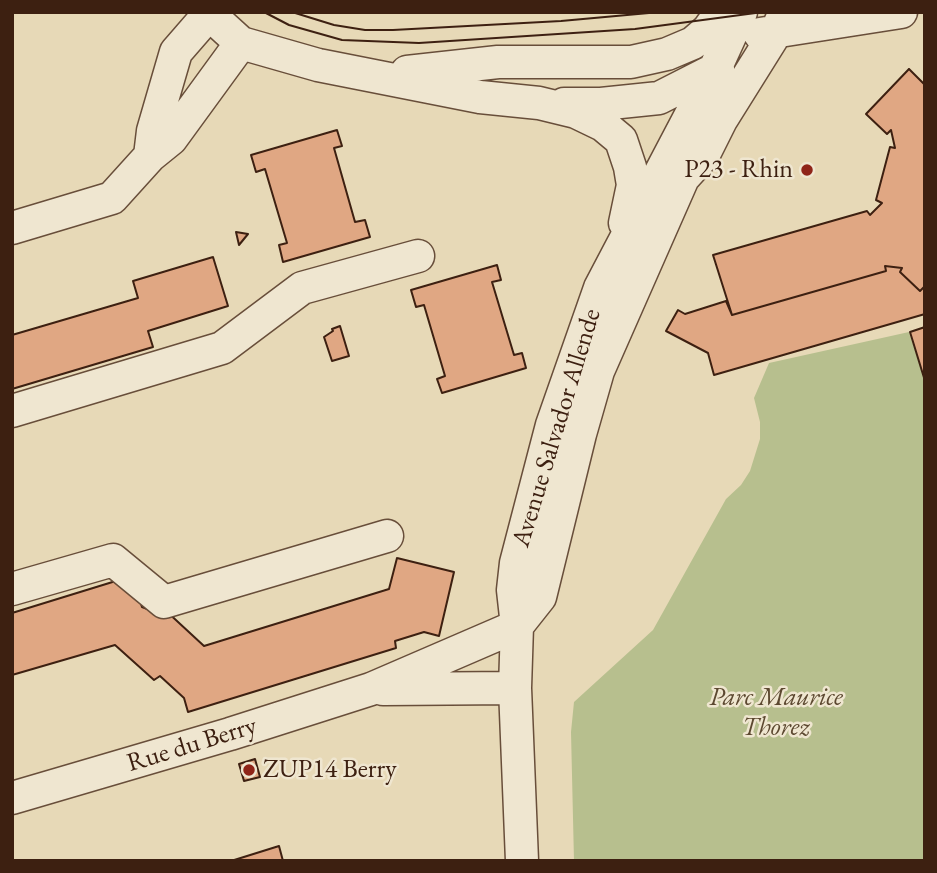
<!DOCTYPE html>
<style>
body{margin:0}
#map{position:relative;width:937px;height:873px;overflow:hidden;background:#e7d9b7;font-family:"EB Garamond",serif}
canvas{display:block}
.frame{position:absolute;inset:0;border:14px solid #3d2011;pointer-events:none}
</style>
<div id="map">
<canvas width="937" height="873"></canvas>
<div class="frame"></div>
</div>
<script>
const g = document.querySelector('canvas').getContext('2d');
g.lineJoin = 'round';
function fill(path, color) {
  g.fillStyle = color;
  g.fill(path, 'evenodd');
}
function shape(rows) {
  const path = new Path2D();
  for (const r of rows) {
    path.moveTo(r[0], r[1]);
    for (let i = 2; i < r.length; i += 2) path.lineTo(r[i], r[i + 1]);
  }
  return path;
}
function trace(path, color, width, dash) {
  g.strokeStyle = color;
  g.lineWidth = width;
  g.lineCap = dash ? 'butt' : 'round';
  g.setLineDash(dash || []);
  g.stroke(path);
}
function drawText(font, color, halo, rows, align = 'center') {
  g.font = font + ' "EB Garamond",serif';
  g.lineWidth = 5;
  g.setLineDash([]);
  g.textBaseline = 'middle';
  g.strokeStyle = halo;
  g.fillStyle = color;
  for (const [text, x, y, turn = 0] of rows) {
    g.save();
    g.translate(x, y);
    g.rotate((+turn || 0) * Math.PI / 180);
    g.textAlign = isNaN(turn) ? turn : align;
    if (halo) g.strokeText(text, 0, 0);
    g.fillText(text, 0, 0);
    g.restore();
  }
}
fill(shape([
 [909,332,925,381,925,861,574,861,571,732,574,702,653,630,726,499,741,485,750,471,760,439,760,422,754,398,769,363]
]), '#b7bf8e');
const building = shape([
 [909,69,925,85,925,286,920,291,900,272,902,268,885,266,886,271,732,315,713,255,867,211,870,215,882,203,876,200,890,147,895,148,891,130,887,134,866,114,909,69],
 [337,130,342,146,334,148,355,222,365,220,370,237,283,262,279,245,287,243,265,169,256,172,251,155,337,130],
 [236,232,248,234,239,245,236,232],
 [213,257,228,306,148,331,153,347,12,389,12,335,138,298,133,281,213,257],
 [497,265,501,280,492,282,514,355,522,353,526,368,442,393,437,379,445,376,424,305,416,307,411,290,497,265],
 [885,266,902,268,900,272,920,291,925,286,925,314,714,375,708,353,666,331,678,310,685,314,726,301,732,315,886,271,885,266],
 [340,326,349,356,332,361,324,337,333,331,332,329,340,326],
 [925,327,925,381,910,332,925,327],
 [397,558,454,572,439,636,424,632,395,641,396,648,188,712,184,698,160,676,154,680,115,645,12,675,12,613,132,576,142,607,158,613,164,609,204,646,389,589,397,558],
 [255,759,260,777,244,781,239,764,255,759],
 [279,846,283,861,231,861,279,846]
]);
fill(building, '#e0a783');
trace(building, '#3d2011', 2);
const minor = shape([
 [207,12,241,43,318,65,480,97,539,103,576,112,603,125,621,140,630,167,633,185,625,223],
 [760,34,901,12],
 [407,72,498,62,631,62,667,54,693,43,708,30,721,12],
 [564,104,601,104,659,98,718,68],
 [150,156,153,131,176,52,209,14],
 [12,228,112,198,150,156,171,139,241,43],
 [12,411,222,348,302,288,418,256],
 [12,589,113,560,164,602,387,536],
 [383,689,515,688],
 [12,798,230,734,371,689,517,626,540,597,580,434,598,371,683,178,703,156,721,120,776,32,785,12],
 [522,861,515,688,517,626,513,590,516,563,552,425,600,288,715,69,741,12]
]);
trace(minor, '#684e3a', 35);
trace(minor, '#efe6d0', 32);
trace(shape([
 [264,12,289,25,342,40,419,43,635,29,763,12],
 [292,12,334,25,365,30,393,30,561,21,660,12]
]), '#3d2011', 2);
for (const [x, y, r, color] of [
 [807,170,7,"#8f2418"],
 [249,770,7,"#8f2418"]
]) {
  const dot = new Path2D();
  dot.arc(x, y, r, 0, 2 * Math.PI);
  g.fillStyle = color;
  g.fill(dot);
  trace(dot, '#efe6d0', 2.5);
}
drawText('26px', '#3d2011', '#efe6d0', [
 ["P23 - Rhin",793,170],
 ["ZUP14 Berry",263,770,"left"]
], 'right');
drawText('26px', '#3d2011', '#efe6d0', [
 ["Avenue Salvador Allende",557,428,-73],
 ["Rue du Berry",192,745,-17]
]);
drawText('italic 26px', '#5c4830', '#efe6d0', [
 ["Parc Maurice",776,698],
 ["Thorez",776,728]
]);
</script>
